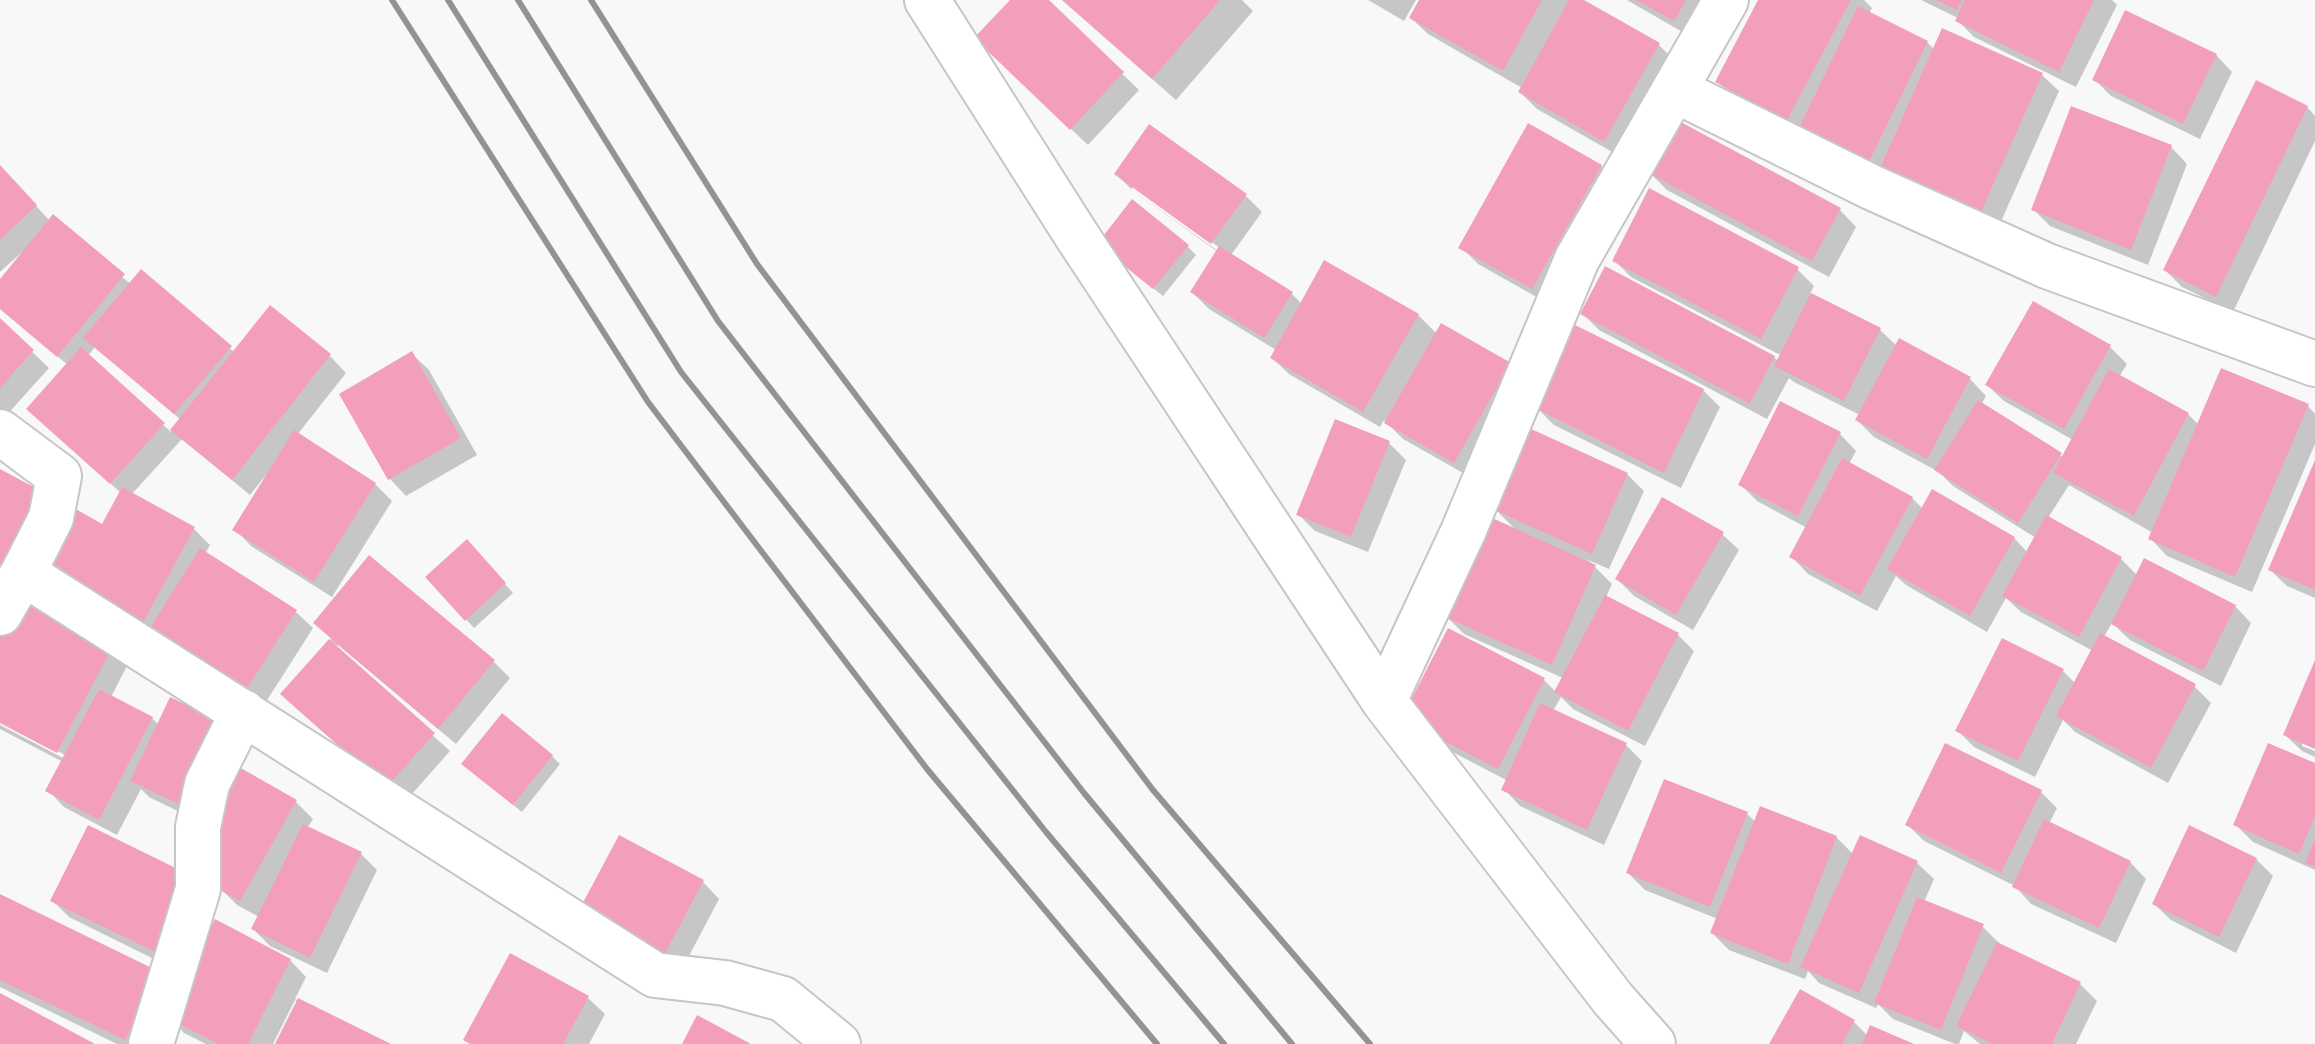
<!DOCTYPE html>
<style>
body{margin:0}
canvas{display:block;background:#f8f8fb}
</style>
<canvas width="2315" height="1044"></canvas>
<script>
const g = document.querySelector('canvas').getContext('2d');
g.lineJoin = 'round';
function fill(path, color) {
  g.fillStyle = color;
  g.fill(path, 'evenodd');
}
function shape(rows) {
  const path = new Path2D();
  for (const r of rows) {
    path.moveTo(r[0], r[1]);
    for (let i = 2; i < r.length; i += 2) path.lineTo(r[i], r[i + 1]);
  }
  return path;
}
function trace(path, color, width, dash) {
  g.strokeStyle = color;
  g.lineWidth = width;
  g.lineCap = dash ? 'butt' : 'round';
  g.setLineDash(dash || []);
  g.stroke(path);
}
fill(shape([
 [1012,0,1046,0,1139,90,1088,145,993,55],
 [1062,0,1242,0,1253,11,1176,100],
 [1368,0,1416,0,1404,21],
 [1421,0,1580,0,1659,45,1676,62,1621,157,1537,109,1520,92,1522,88,1428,34,1411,18],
 [1627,0,1712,0,1691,37],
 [1760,0,1864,0,1872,8,1869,14,1927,42,1935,50,2042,75,2059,91,1995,235,1734,98,1717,81],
 [1921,0,2112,0,2117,5,2076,87,1974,37,1957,20,1958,18],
 [2216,55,2232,72,2200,139,2111,96,2094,79],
 [2307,107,2315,116,2315,141,2233,312,2182,287,2165,270],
 [2171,147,2187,164,2148,265,2050,226,2033,209],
 [1601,166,1617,183,1549,304,1478,264,1461,247],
 [0,167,50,221,131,284,235,352,270,308,330,356,346,373,297,435,375,484,392,501,332,597,251,546,235,529,268,476,266,475,250,495,182,439,132,494,193,528,210,545,205,554,296,612,313,628,264,705,54,580,103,527,121,493,46,425,68,365,0,309,0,282,23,254,21,253,0,272],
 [95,347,181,420,171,432,88,356],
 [1650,173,1840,210,1856,227,1829,277,1667,190],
 [1116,174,1246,196,1262,212,1231,255,1292,294,1302,304,1418,315,1437,334,1510,365,1472,478,1403,439,1384,420,1380,427,1289,374,1272,358,1276,350,1209,309,1192,292,1218,252,1132,190,1218,251,1220,248,1132,185,1132,190],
 [1187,246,1196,255,1163,296,1108,252],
 [1614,260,1797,269,1814,286,1810,294,1880,330,1897,346,1970,379,1986,396,1981,405,2064,458,2073,440,2004,401,1987,385,2110,347,2127,364,2119,377,2188,414,2199,425,2308,406,2315,414,2315,444,2252,592,2167,556,2151,539,2153,533,2069,485,2048,518,2121,559,2138,576,2235,606,2251,623,2221,686,2130,640,2112,623,2104,637,2194,686,2211,703,2168,783,2075,732,2063,720,2035,777,1974,747,1957,730,2063,671,2075,683,2093,651,2021,612,2006,598,1987,632,1906,585,1896,576,1877,611,1808,574,1792,557,1807,528,1757,501,1740,484,1840,434,1856,451,1849,464,1912,498,1923,509,2014,538,2028,553,2036,538,1953,486,1939,472,1874,437,1857,420,1860,415,1794,382,1789,378,1767,419,1599,330,1582,313,1774,357,1779,362,1782,356,1631,277],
 [0,321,49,368,5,417,0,412],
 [412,354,429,370,477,455,406,496,390,479],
 [1703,390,1720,407,1681,488,1554,425,1537,408],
 [1389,443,1406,460,1368,552,1315,531,1298,514],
 [2315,465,2315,598,2287,586,2270,570],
 [0,471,129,662,111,697,152,718,159,725,198,821,149,797,141,789,117,835,64,807,48,790,63,762,0,729,0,725,65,759,67,756,0,721],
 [1627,474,1644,491,1609,569,1588,560,1612,584,1606,597,1678,635,1694,651,1645,746,1573,709,1561,697,1553,711,1625,744,1642,761,1604,845,1520,806,1504,789,1508,781,1420,735,1544,680,1556,692,1563,678,1464,634,1447,617,1518,532,1495,509],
 [1722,534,1739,550,1693,630,1634,596,1617,579],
 [475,550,513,593,474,628,466,619],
 [316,623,493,661,510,678,456,744,338,645,336,648,450,751,404,803,283,693,331,639],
 [2315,665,2315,747,2302,742,2302,746,2315,751,2315,757,2302,751,2285,735],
 [552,756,560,764,522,812,472,772],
 [2315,765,2315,870,2253,842,2236,825],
 [240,770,296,802,313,819,307,828,361,854,377,870,327,973,270,946,253,929,259,917,237,905,220,888],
 [2040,791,2057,808,2049,824,2130,862,2146,879,2116,943,2031,904,2015,886,1924,841,1907,824],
 [1747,814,1756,822,1836,837,1853,854,1917,863,1934,879,1924,902,1982,926,1999,943,1998,945,2080,984,2097,1001,2076,1044,1980,1044,1964,1031,1959,1044,1955,1044,1893,1019,1878,1004,1876,1008,1819,983,1808,971,1805,979,1729,950,1712,933,1718,919,1645,890,1628,873],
 [2256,859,2273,876,2236,953,2171,920,2154,904],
 [191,878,172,968,69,917,52,900],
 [703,882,719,899,679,975,596,930],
 [0,896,157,972,147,1044,117,1044,0,987],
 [290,960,306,977,295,999,387,1044,277,1044,298,1002,295,1000,273,1044,206,1044,184,1033,168,1016],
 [1800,992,1854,1022,1868,1036,1909,1044,1771,1044],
 [588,998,605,1014,589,1044,470,1044,465,1040]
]), '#0003');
fill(shape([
 [1010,0,1049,0,1124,72,1070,130,974,38],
 [1062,0,1220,0,1152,79],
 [1419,0,1542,0,1503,71,1409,18],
 [1569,0,1584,0,1660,43,1604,142,1518,92],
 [1636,0,1686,0,1674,21],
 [1758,0,1851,0,1787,120,1715,82],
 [1936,0,1962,0,1957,10],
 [1965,0,2094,0,2059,72,1955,21],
 [1858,6,1928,41,1863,174,1793,140],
 [2125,10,2217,54,2183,124,2092,80],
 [1942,28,2043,73,1978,219,1878,173],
 [2256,80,2308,106,2216,297,2163,270],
 [2071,106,2172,145,2131,250,2031,210],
 [1677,120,1841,208,1812,261,1648,173],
 [1528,123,1602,165,1532,289,1458,248],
 [1149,124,1247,194,1211,244,1114,174],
 [0,165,37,205,0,240],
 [1649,188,1799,267,1761,339,1612,261],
 [1132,199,1189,245,1153,289,1097,244],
 [53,214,125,274,57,357,0,309,0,279],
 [1219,246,1293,292,1264,338,1190,292],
 [1324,260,1419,314,1363,412,1270,358],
 [1605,266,1775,356,1750,404,1580,314],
 [141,269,232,346,174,414,83,338],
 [1811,293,1881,328,1844,401,1774,366],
 [2033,301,2111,345,2064,429,1985,385],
 [270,305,331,354,232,480,170,430],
 [0,318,34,350,0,388],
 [1441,323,1511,363,1454,463,1384,423],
 [1575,325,1704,389,1664,473,1535,408],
 [1899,338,1971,377,1927,459,1855,420],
 [81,347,165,423,110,484,26,409],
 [412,351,461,438,388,480,339,394],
 [2221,368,2309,404,2235,577,2148,539],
 [2109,369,2189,413,2134,516,2053,473],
 [1978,400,2062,453,2018,523,1934,470],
 [1780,401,1841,432,1798,516,1738,485],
 [1335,419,1390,441,1351,537,1296,515],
 [1529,428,1628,473,1592,554,1492,509],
 [294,430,376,483,314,582,232,530],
 [1842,458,1913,497,1860,596,1789,557],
 [2315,460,2315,590,2268,570],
 [0,469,43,492,0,572],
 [122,487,195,527,140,628,35,564,69,505,102,524],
 [1932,489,2015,537,1970,616,1887,569],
 [1662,497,1724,532,1676,615,1615,579],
 [2046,515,2122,557,2079,637,2002,596],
 [1490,517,1596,565,1552,665,1445,617],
 [467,539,506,583,465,621,425,577],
 [200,548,297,610,246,690,150,628],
 [369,555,495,660,438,729,313,623],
 [2144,558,2236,605,2203,671,2111,624],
 [16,593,114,644,57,753,0,723,0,624],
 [1605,595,1679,633,1628,731,1554,692],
 [1448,628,1545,678,1498,769,1401,719],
 [2100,633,2196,684,2151,768,2056,716],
 [2002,638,2064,669,2018,761,1955,731],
 [329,639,435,733,386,788,280,694],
 [2315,660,2315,749,2283,735],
 [99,689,153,717,99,820,45,791],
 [170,697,223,722,181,805,130,781],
 [1540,703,1627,743,1587,830,1501,790],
 [502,713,553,755,513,805,461,764],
 [1945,743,2042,790,2001,873,1905,825],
 [2268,743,2315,763,2315,816,2299,854,2233,825],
 [239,767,297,800,240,901,218,889,205,839],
 [1664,779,1748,812,1710,907,1626,873],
 [1760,806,1837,836,1788,964,1710,933],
 [2044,819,2131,861,2099,928,2012,887],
 [303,824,362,852,310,958,251,929],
 [88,825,192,876,155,952,50,901],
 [2189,825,2257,858,2219,937,2152,904],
 [619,835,704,880,662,959,577,914],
 [1860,835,1918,861,1859,993,1800,967],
 [2315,839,2315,867,2305,863],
 [0,894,158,971,125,1040,0,980],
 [1917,897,1984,924,1941,1030,1874,1003],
 [215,919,291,959,248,1044,218,1044,165,1017],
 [1997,942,2081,982,2052,1044,1993,1044,1956,1026],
 [510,953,589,996,563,1044,470,1044,463,1040],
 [1800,989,1855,1020,1842,1044,1769,1044],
 [0,993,95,1044,0,1044],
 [298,998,391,1044,275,1044],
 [697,1015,751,1044,682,1044],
 [1870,1025,1914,1044,1862,1044]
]), '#f39fbc');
const street = shape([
 [927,0,1077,236,1384,701,1613,999,1653,1044],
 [1675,90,1871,187,2047,266,2315,364],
 [0,432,59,476,51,518,23,573,0,613],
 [23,573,655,975,725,983,783,999,838,1044],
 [1384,701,1463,532,1577,259,1726,0]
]);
const secondary = shape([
 [151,1044,198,889,198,827,207,784,243,712]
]);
trace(street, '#c6c6c8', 48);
trace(secondary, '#c6c6c8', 48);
trace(street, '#fff', 44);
trace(secondary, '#fff', 44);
trace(shape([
 [392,0,648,402,927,769,1157,1044],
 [448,0,681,372,1046,832,1224,1044],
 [518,0,718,321,1084,793,1292,1044],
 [591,0,757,264,1153,790,1370,1044]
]), '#939395', 6);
</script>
